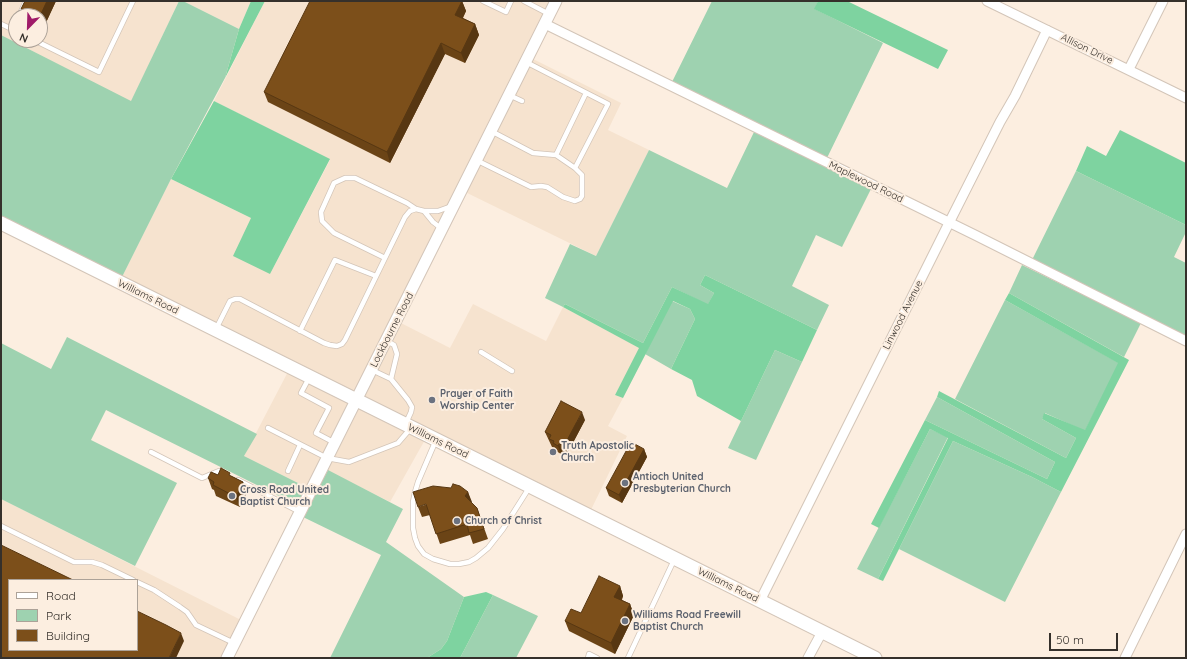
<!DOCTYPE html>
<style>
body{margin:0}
#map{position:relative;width:1187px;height:659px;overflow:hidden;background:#fceee0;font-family:Quicksand,sans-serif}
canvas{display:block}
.frame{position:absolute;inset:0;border:2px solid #35302b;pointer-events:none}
.legend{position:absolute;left:8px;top:579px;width:130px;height:72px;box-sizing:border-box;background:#fceee0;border:1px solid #aca298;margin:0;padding:5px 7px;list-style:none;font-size:12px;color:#35302b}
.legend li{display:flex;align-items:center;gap:8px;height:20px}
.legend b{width:20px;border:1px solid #aca298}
.north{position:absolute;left:8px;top:8px;width:40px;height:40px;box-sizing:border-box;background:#fceee0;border:1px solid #aca298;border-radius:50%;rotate:203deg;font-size:11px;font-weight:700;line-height:16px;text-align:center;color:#35302b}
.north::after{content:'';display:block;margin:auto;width:14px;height:18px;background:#a01b69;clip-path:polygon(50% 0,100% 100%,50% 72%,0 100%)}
.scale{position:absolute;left:1049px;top:633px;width:69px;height:18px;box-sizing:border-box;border:2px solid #35302b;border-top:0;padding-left:5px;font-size:12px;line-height:14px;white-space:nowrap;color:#35302b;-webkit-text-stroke:3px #fceee0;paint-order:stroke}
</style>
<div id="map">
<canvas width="1187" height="659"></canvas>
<div class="frame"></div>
<ul class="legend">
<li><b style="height:5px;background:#fff"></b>Road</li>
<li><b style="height:11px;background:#9ed2b0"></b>Park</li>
<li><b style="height:11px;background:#7c4f1a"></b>Building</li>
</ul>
<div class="north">N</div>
<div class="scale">50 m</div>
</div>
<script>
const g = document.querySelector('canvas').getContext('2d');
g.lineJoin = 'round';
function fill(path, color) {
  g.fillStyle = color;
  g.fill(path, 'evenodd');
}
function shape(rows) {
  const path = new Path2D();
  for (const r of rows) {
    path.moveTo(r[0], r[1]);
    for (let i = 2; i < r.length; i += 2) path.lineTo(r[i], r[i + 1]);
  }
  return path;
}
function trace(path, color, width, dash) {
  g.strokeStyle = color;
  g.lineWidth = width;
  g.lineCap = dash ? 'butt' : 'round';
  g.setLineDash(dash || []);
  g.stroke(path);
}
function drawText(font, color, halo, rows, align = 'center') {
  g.font = font + ' Quicksand,sans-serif';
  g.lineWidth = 4;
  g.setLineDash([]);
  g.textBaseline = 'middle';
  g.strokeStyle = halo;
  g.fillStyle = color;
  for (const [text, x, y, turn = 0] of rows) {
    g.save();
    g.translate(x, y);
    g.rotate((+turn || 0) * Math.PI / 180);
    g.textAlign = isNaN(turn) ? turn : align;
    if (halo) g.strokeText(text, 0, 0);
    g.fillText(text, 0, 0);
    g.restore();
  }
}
fill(shape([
 [1,1,179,1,131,102,1,35],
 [16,16,40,16,40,40,16,40],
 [183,1,251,1,239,29],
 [265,1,556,1,529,57,621,103,608,130,649,150,596,256,461,190,397,321,450,348,473,304,546,341,563,307,640,348,615,395,623,398,608,426,627,436,587,518,426,438,390,502,328,471,316,492,244,456,291,366,121,279,171,179,251,218,270,274,330,160,214,101],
 [1,499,241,620,221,658,1,658],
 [9,580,137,580,137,650,9,650]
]), '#f6e3cf');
fill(shape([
 [179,1,183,1,239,29,225,78,171,179,121,279,1,218,1,35,131,101],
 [712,1,818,1,815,9,883,43,827,158,672,82],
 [754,132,871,189,842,247,816,235,792,286,829,305,817,330,705,275,700,285,714,293,708,305,672,287,643,343,565,304,563,307,545,298,570,244,596,256,649,150,727,188],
 [1076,171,1186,225,1186,232,1174,257,1186,263,1186,336,1032,260],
 [1022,265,1141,323,1124,357,1009,293],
 [1005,300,1119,363,1085,431,1045,413,1042,419,1076,438,1066,458,955,399],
 [672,301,690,309,695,319,671,369,645,354],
 [67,337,257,434,244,456,306,487,297,505,106,410,91,440,177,483,135,566,1,499,1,343,51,369],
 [775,350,802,362,756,460,728,448],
 [937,397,1055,462,1047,479,925,420],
 [930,429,948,437,878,579,857,569],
 [953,441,1032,477,1061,492,1005,602,899,549],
 [328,470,403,509,386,542,464,597,447,641,441,649,427,658,330,658,381,555,303,517],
 [493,595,538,616,516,658,460,658]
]), '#9ed2b0');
fill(shape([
 [251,1,265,1,225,78,239,29],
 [818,1,847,1,948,50,938,69,814,9],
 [214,101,330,159,270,274,233,256,251,218,171,179],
 [1120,130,1186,163,1186,225,1076,171,1087,146,1106,156],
 [705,275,817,330,802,362,775,350,741,421,697,396,692,380,671,369,695,319,690,309,673,301,623,398,615,395,639,348,563,307,565,304,643,343,672,287,708,304,714,293,700,285],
 [1009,293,1129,360,1061,492,1032,477,953,441,883,581,878,579,948,438,930,429,879,528,871,524,925,420,1047,479,1055,462,937,397,939,391,1066,458,1076,438,1042,419,1044,413,1085,430,1118,363,1005,300],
 [486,592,493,595,460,658,427,658,441,649,447,641,464,597]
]), '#7ed3a0');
const service = shape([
 [483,1,506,12,511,1],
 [524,1,549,14],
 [19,16,26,1],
 [1,24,16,31],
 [12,30,16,22],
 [34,40,99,72,133,1],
 [526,62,608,104,575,168],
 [509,95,522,101],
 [556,155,586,93],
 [476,160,531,187,541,186,547,187,563,197,575,201,580,199,582,196,582,175,575,168,556,155,533,153,491,131],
 [442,229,433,222,424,211,438,211,452,206],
 [385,258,334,233,322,221,321,212,334,183,345,178,355,178,407,203,416,209],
 [216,329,230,301,235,299,240,299,324,343,330,345,337,346,342,344,345,340,405,217,410,211,416,209,424,211],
 [300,331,335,260,376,276],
 [387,341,394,345,397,354,391,379],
 [481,352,512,371],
 [372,370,391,379,408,400,412,407,411,412,406,423],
 [309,378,301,393,329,408,316,433,335,443],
 [268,428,327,458,349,462,398,443,410,429],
 [436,440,418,482,415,492,413,502,413,528,415,538,418,546,424,554,433,559,450,564,459,564,469,562,476,558,488,548,503,529,529,488],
 [151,452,202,478,219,471,224,473],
 [288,471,300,445],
 [238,480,300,512],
 [1,526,74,562,92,562,102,565,133,580],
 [137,582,154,590,180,607,187,612,196,625,234,643],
 [588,658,589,654,597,658],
 [628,658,674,560]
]);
const minor = shape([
 [987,1,1186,98],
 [545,24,975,235,1186,341],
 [1129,69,1163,1],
 [760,601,949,223,1000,122,1015,96,1047,30],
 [808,658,822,632],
 [1125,658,1186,534]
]);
const tertiary = shape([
 [227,658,556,1]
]);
const secondary = shape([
 [1,223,875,658]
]);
trace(service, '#d3c5b8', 6);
trace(minor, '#d3c5b8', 11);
trace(tertiary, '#d3c5b8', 13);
trace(secondary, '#d3c5b8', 15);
trace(service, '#fff', 4.5);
trace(minor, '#fff', 9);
trace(tertiary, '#fff', 11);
trace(secondary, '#fff', 13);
fill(shape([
 [25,1,56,1,43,29,40,27,40,16,24,16,21,9],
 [462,1,466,11,463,18,475,24,479,35,465,63,445,54,390,163,268,102,264,92],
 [585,420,567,454,562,452,561,454,556,451,555,448,552,447,545,432],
 [644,449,647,457,622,503,609,496,606,488],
 [231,476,243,482,247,493,240,507,216,496,214,490,212,489,208,478],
 [468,492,471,503,477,508,488,539,473,544,470,535,440,544,430,515,422,517,418,507],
 [620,586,623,596,622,600,630,604,634,615,615,654,569,631,565,621,581,613]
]), '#6b4416');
fill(shape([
 [47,1,56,1,43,29,40,21,40,16],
 [462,1,466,11,459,25,455,15],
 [475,24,479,35,465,63,461,53],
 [441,43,445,54,390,163,387,152],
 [582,412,585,420,567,454,564,446],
 [559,444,562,452,561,454,558,446],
 [644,449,647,457,622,503,619,495],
 [243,482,247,493,240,507,236,497],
 [468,492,472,502,469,506,465,496],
 [620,586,623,596,618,607,614,597],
 [630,604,634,615,615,654,611,643],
 [181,633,184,641,176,658,169,658]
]), '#573712');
const building = shape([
 [25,1,47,1,40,16,35,16,21,9,25,1],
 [310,1,462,1,455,15,475,24,461,53,441,43,387,152,264,92,310,1],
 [561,401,582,412,564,446,559,444,558,446,553,443,554,441,549,439,551,435,545,432,561,401],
 [631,442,644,449,619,495,606,488,631,442],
 [221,468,230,473,229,475,243,482,236,497,213,485,214,482,208,478,211,472,218,475,221,468],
 [453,484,460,486,468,492,465,496,477,508,484,529,469,533,467,524,436,534,426,504,418,507,413,492,433,486,451,488,453,484],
 [1,545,73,580,9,580,9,650,137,650,137,611,166,625,181,633,169,658,1,658,1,545],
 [599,576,620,586,614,597,630,604,611,643,565,621,571,609,581,613,599,576]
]);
fill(building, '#7c4f1a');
trace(building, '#573712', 1);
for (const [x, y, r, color] of [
 [432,400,4,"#6b7280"],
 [553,452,4,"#6b7280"],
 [625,483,4,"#6b7280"],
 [232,496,4,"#6b7280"],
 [457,521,4,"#6b7280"],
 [625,621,4,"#6b7280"]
]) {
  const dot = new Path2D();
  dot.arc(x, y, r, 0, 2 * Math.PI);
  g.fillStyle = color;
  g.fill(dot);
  trace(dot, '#fceee0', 1.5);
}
drawText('10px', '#35302b', '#fceee0', [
 ["Allison Drive",1087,49,26],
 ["Maplewood Road",866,182,26],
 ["Williams Road",148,297,26],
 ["Linwood Avenue",903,315,-63],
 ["Lockbourne Road",392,330,-63],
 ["Williams Road",438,441,26],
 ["Williams Road",728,585,26]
]);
drawText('bold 10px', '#5b616d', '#fceee0', [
 ["Prayer of Faith",440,394],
 ["Worship Center",440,406],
 ["Truth Apostolic",561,446],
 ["Church",561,458],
 ["Antioch United",633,477],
 ["Presbyterian Church",633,489],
 ["Cross Road United",240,490],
 ["Baptist Church",240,502],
 ["Church of Christ",465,521],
 ["Williams Road Freewill",633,615],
 ["Baptist Church",633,627]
], 'left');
</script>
